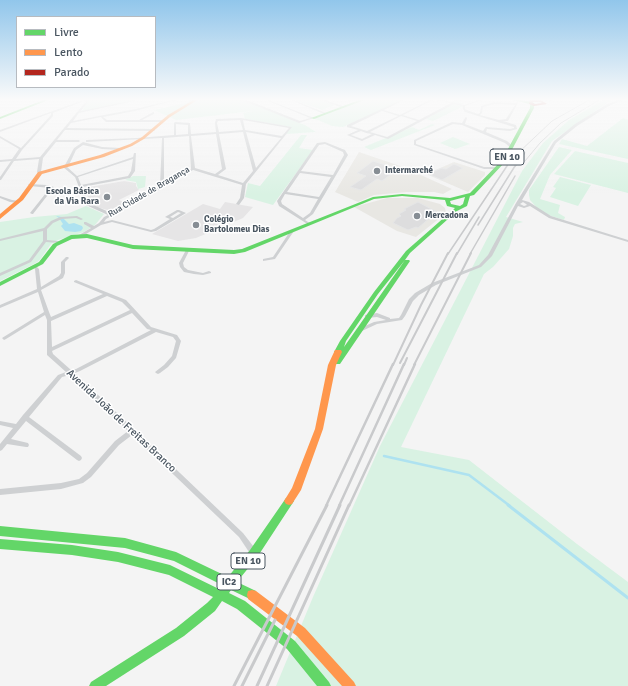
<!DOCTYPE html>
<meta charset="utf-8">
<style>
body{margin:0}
#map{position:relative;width:628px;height:686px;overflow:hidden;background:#f4f4f4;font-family:Signika,sans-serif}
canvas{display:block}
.legend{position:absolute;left:16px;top:16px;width:140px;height:72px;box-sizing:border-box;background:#fff;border:1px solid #b7bbc0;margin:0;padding:5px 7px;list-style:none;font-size:12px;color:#4a5661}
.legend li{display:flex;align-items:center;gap:8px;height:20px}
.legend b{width:20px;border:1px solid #b7bbc0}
</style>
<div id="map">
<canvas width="628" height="686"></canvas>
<ul class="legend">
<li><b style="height:5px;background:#63d668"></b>Livre</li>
<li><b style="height:5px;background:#ff974d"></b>Lento</li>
<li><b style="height:5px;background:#b3261e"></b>Parado</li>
</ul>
</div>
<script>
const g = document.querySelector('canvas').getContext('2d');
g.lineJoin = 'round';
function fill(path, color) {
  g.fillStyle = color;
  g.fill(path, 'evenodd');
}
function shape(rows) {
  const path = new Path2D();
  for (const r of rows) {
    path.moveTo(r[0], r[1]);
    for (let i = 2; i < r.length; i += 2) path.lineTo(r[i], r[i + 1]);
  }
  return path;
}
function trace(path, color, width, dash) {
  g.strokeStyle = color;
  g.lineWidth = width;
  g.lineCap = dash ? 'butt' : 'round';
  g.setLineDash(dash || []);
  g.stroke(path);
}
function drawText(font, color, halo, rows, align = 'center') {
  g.font = font + ' Signika,sans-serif';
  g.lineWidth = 3;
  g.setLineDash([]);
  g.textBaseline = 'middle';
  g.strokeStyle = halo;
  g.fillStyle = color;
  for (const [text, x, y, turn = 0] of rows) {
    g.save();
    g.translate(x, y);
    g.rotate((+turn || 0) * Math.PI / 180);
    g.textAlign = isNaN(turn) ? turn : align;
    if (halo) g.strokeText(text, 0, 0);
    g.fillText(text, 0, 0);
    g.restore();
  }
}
fill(shape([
 [359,152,403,167,452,189,443,194,434,192,407,192,374,195,358,202,335,192],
 [454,162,485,172,485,175,468,192,426,174],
 [387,198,418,198,440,204,445,208,446,213,416,237,397,231,354,207]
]), '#e8e7e3');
fill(shape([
 [124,181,136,183,136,186,139,190,119,200,128,204,114,212,97,207,90,201,84,188],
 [225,202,253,207,243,218,196,238,178,241,152,234,203,204,220,209]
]), '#e6e5e6');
fill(shape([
 [88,99,130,99,134,101,82,111],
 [204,99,240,99,305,125,316,132,286,134,291,127,245,119,243,113,253,111,176,120,154,110],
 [292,99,315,99,335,105,322,110],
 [365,99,406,99,343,127,332,126,313,118,320,117],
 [455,99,467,99,459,102,464,104,456,104,464,106,433,121,426,119,454,103,452,102,454,102],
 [605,99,613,99,552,141,506,217,523,222,515,224,513,228,513,236,509,249,493,267,484,274,401,447,469,460,577,544,628,582,628,686,276,686,313,597,380,446,522,171,543,143,569,120],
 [623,118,628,120,628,159,559,144,562,139,587,146],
 [432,124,435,125,371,150,364,147,412,127,419,130],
 [301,135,307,135,299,148,313,150,273,205,245,197,248,183,260,186],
 [453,137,470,144,455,149,440,143],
 [559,147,572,150,550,175,540,199,560,205,558,213,565,217,564,220,548,215,538,209,530,200,529,195,529,190],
 [575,151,628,163,628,193,554,174],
 [133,176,146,176,145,187,138,189,136,182,125,180],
 [560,177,591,185,578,206,550,197,556,188,553,187],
 [86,206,104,214,95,225,84,232,58,240,51,244,39,261,34,264,0,281,0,222,34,217,67,214]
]), '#d9f2e3');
fill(shape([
 [56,216,62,217,69,224,74,223,82,226,83,228,81,231,75,232,65,231,61,226,63,224,59,218]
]), '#aee2f0');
trace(shape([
 [384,456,469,475,510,506]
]), '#aee2f0', 2.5);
trace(shape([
 [508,505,628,598]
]), '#aee2f0', 3);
const building = shape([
 [373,161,398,169,382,181,377,179,361,190,350,187,366,176,357,173,373,161],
 [454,164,463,168,442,180,428,174,442,168,446,169,454,164],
 [418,202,439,213,432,216,418,228,416,227,408,230,393,223,397,218,401,216,399,214,406,210,404,209,418,202]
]);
fill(building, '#ddddde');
trace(building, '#e5e6e7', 1);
fill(shape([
 [86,99,90,99,81,111,134,100,135,101,79,113,73,121,135,109,177,99,180,99,135,111,103,117,107,120,139,120,153,112,154,112,154,114,142,120,164,120,164,122,106,122,101,117,71,123,67,128,154,129,155,130,154,131,65,130,57,140,79,140,80,141,79,142,56,142,43,158,41,172,42,173,41,174,39,174,37,172,39,159,14,161,1,180,0,180,0,177,11,161,0,162,0,160,12,159,19,149,0,138,0,136,21,148,51,115,51,113,0,132,0,130,86,99],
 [87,100,40,157,16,159,22,150,53,116,53,113,87,100],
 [187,99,190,99,194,101,192,102,187,99],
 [245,99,247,99,247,100,300,121,310,118,263,99,266,99,314,118,299,123,244,101,245,99],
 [288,99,291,99,326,113,324,114,288,99],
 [319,99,322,99,346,107,344,108,319,100,319,99],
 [346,99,351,99,361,101,360,102,347,100,346,99],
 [403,99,406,99,384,110,400,115,432,99,435,99,403,115,419,120,451,103,436,100,436,99,439,99,464,105,482,99,485,99,465,106,465,109,467,110,478,114,480,113,481,106,494,102,516,103,517,101,519,101,508,121,503,121,516,125,517,129,510,131,487,129,486,132,507,141,514,147,511,148,505,143,462,125,453,124,416,141,416,144,484,167,497,167,499,168,497,169,484,169,414,145,414,140,452,122,462,123,465,118,466,117,467,118,465,124,483,131,485,128,486,127,510,129,514,128,514,127,465,112,463,109,463,106,454,104,388,139,375,135,362,141,347,135,358,130,347,127,347,125,403,99],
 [495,104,515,105,506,119,499,120,480,115,482,113,483,107,495,104],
 [382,111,398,116,367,131,351,126,382,111],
 [401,116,417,121,387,137,370,132,401,116],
 [361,131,366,133,372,134,362,139,351,135,361,131],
 [539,99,551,99,552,100,551,101,540,100,539,99],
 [622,99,625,99,609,106,577,126,556,143,522,200,529,202,551,216,628,240,628,242,549,218,530,206,524,208,518,206,492,256,481,267,436,285,419,295,413,301,405,316,402,320,377,324,362,331,358,331,358,329,374,322,386,320,377,317,367,318,365,317,365,315,377,313,390,318,390,319,399,318,401,315,409,299,415,293,432,283,479,265,488,255,516,203,554,141,575,124,607,104,622,99],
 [523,202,526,204,527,205,524,206,520,204,523,202],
 [241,118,292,127,246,184,244,198,239,205,236,204,240,198,242,185,193,170,164,187,163,188,162,188,106,219,104,222,112,220,151,230,154,229,170,219,165,217,177,210,179,210,186,213,156,231,151,232,112,222,101,225,81,237,79,237,79,235,91,228,84,224,84,222,86,222,94,226,99,223,104,217,108,215,86,205,75,177,63,167,63,165,65,165,77,176,133,157,134,153,136,153,135,171,130,178,82,187,89,203,111,213,160,186,162,138,87,142,86,142,86,140,137,138,174,135,174,123,175,122,190,123,191,134,216,132,215,123,216,119,241,118],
 [240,120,243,130,219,132,217,123,218,121,240,120],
 [243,120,289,128,282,136,245,130,243,120],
 [176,124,188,125,188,134,176,135,176,124],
 [243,132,253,171,243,183,218,175,226,169,219,134,243,132],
 [246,132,281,138,256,168,246,132],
 [216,134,222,169,215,174,195,168,191,136,216,134],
 [189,136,191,169,164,184,164,138,189,136],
 [133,159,131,171,128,176,81,185,78,177,133,159],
 [178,212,181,213,173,218,170,217,178,212],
 [83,142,102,147,121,148,123,149,121,150,102,149,83,145,76,150,69,165,66,166,65,165,74,148,83,142],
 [325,142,345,150,348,155,313,214,305,220,311,224,309,225,279,206,277,201,317,143,325,142],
 [325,144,343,152,344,155,333,175,301,171,319,145,325,144],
 [300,173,331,177,319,197,287,192,300,173],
 [285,194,318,199,310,213,303,218,282,204,281,201,285,194],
 [29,184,47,185,54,187,33,214,32,214,30,213,50,188,30,186,28,185,29,184],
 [0,196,12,200,19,201,20,202,18,203,10,202,0,198,0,196],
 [77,216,83,219,81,220,76,218,62,219,53,223,47,229,47,240,58,241,59,241,59,243,46,242,31,262,0,276,0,273,29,260,43,241,43,231,0,241,0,239,44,228,51,221,60,217,77,216],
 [291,230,293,230,294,231,275,259,263,261,263,259,273,257,291,230],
 [186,250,188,250,189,251,183,263,184,267,188,270,203,273,209,271,211,272,211,273,203,275,194,274,184,272,180,267,179,263,186,250],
 [66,257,68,257,69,258,65,262,65,273,63,278,41,290,49,312,51,317,103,294,74,282,74,281,76,280,126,300,151,327,177,335,181,341,176,358,168,367,160,373,158,374,156,373,155,372,164,365,172,356,176,341,173,337,156,332,80,371,75,373,243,533,257,551,258,553,257,555,254,556,251,555,239,537,132,435,119,445,91,477,83,483,61,489,0,495,0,489,61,483,79,479,87,473,115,441,128,431,70,375,62,377,29,417,81,456,82,458,81,460,79,461,77,460,26,421,11,439,28,443,29,445,28,447,26,447,7,444,2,450,0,451,0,444,13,428,0,425,0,421,16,424,23,415,58,375,66,372,47,355,47,320,45,315,6,339,4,340,2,338,44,312,38,292,0,308,0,305,37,289,35,269,33,267,34,266,36,266,39,269,41,287,59,276,61,273,61,262,66,257],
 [107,296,122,302,130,310,52,347,51,321,107,296],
 [132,313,147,329,151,330,76,369,71,370,53,354,52,351,132,313]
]), '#ced0d2');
fill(shape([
 [46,99,51,99,0,119,0,117,46,99],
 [362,99,367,99,314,119,311,118,362,99],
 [508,99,514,99,532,102,534,104,534,108,506,161,474,195,470,196,467,206,457,211,410,253,405,260,409,260,410,261,340,364,334,364,333,362,339,354,335,354,334,352,340,341,374,292,406,251,455,208,447,206,445,200,402,196,374,199,245,252,234,254,133,249,87,238,72,239,57,246,43,264,0,286,0,282,39,262,53,244,71,235,87,234,133,245,234,250,242,249,373,197,402,194,450,198,470,193,502,160,530,108,530,104,508,99],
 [465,197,463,204,460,206,451,204,450,201,465,197],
 [405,260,344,347,346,341,378,294,405,260],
 [289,497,292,498,294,501,292,504,258,556,237,582,256,591,257,595,256,599,252,600,231,590,229,593,245,601,295,641,329,682,331,686,317,686,287,649,237,609,222,601,215,611,184,636,106,686,89,686,91,682,176,628,207,603,213,597,169,575,118,562,72,555,0,549,0,539,72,545,118,552,170,565,219,589,222,585,174,561,125,548,0,536,0,526,125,538,176,552,228,577,250,550,286,498,289,497]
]), '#63d668');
fill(shape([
 [195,99,199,99,170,117,144,139,132,146,104,157,42,174,23,200,0,219,0,214,19,198,38,172,100,155,130,144,142,137,168,115,195,99],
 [335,350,341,350,342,352,336,365,323,429,301,490,292,504,289,505,286,504,284,501,292,488,315,429,328,365,335,350],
 [252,590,256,591,305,628,354,682,356,686,342,686,297,636,248,599,247,595,248,591,252,590]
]), '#ff974d');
fill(shape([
 [530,100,541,100,547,104,534,106,529,104,530,100],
 [532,102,540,102,542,103,535,104,532,102]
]), '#b3261e');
trace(shape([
 [525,161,540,143,561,123,601,99],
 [506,167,517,154,552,121,591,99],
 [515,167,525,153]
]), '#c9cacc', 1);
trace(shape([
 [478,225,515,166],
 [448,254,507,166],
 [457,254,479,217],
 [470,254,515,176]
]), '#c9cacc', 1.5);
trace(shape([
 [400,363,457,253],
 [393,365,421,305,448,253],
 [404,365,407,358],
 [414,365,471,253]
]), '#c9cacc', 2);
trace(shape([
 [326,506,393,364],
 [339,506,404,364],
 [349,506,415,364]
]), '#c9cacc', 2.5);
trace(shape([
 [234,686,327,505],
 [242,686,275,620],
 [257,686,340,505],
 [267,686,349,505]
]), '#c9cacc', 3);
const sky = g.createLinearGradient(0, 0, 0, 195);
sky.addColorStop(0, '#91c6eb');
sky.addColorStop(0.51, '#fafafa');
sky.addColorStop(1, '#fafafa00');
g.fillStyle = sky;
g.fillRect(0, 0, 628, 195);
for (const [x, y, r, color] of [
 [377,171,4,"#868d94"],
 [107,197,4,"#868d94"],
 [417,216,4,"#868d94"],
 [196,225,4,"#868d94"]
]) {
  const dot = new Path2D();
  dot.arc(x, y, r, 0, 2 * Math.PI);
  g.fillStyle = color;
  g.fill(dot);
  trace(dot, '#fff', 1.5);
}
drawText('bold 9px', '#4a5661', '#fff', [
 ["Intermarché",385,171],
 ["Escola Básica",99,192,"right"],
 ["da Via Rara",99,202,"right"],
 ["Mercadona",425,216],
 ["Colégio",204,220],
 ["Bartolomeu Dias",204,230]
], 'left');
drawText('9px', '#4a5661', '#fff', [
 ["Rua Cidade de Bragança",149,192,-30]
]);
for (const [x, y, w] of [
 [507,157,34],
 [248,561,34],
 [229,582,24]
]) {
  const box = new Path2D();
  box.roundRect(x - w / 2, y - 8, w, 16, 3);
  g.fillStyle = '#fff';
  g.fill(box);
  trace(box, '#4a5661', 1);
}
drawText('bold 10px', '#4a5661', null, [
 ["EN 10",507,157],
 ["EN 10",248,561],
 ["IC2",229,582]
]);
drawText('11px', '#4a5661', '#fff', [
 ["Avenida João de Freitas Branco",121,421,43]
]);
</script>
